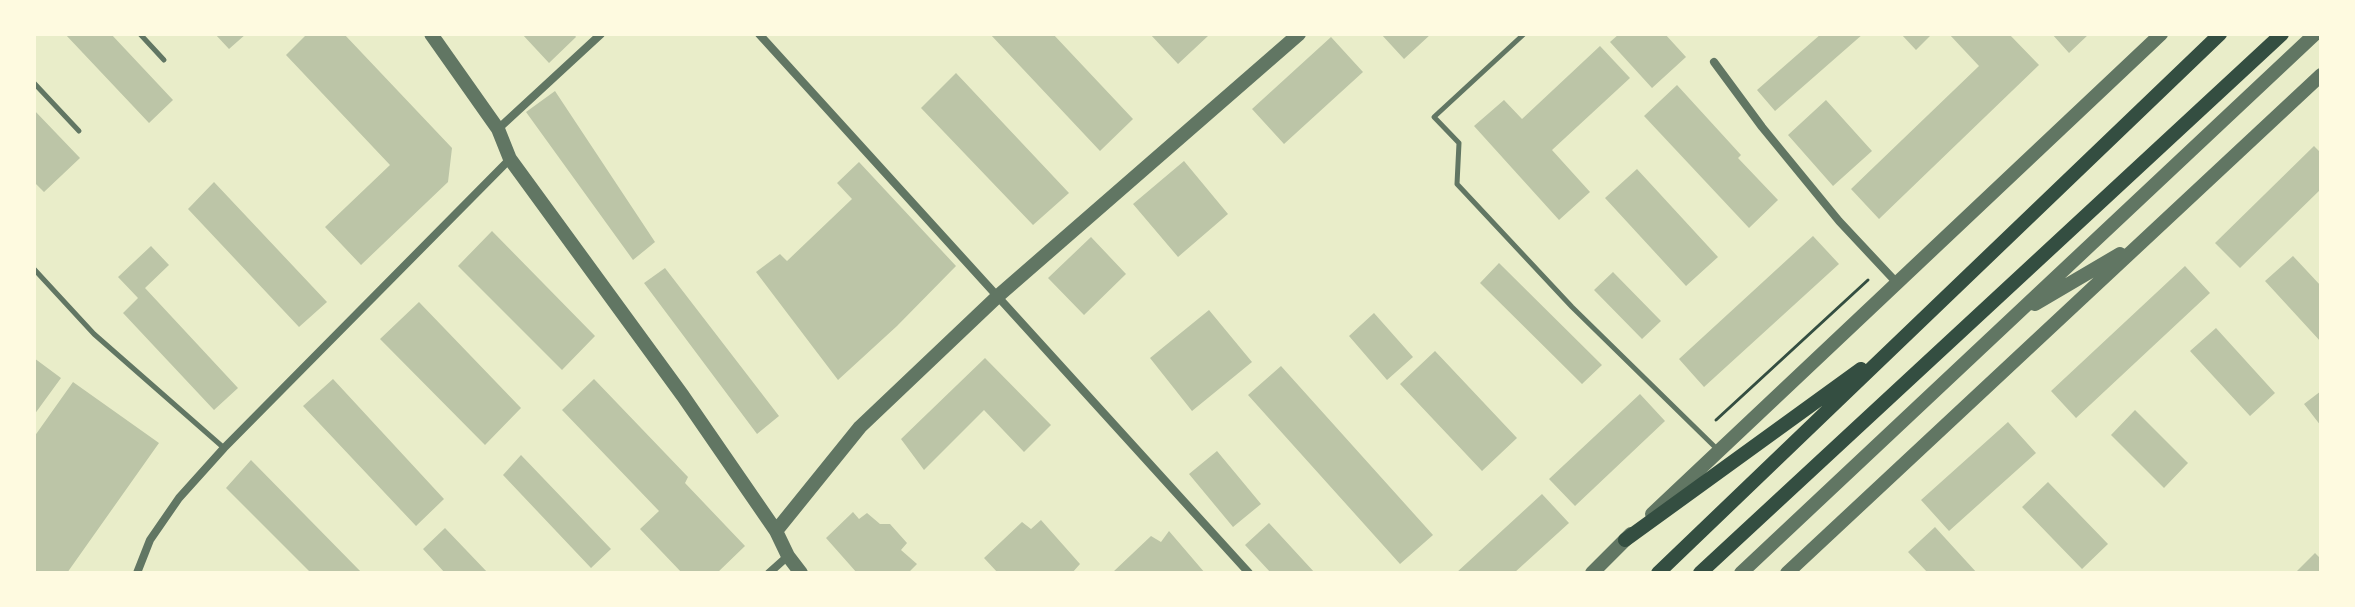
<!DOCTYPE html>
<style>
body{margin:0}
#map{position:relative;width:2355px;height:607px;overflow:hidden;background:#e9edc9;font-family:Quicksand,sans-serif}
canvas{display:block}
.frame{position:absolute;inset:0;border:36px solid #fefae0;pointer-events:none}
</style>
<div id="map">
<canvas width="2355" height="607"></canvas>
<div class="frame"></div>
</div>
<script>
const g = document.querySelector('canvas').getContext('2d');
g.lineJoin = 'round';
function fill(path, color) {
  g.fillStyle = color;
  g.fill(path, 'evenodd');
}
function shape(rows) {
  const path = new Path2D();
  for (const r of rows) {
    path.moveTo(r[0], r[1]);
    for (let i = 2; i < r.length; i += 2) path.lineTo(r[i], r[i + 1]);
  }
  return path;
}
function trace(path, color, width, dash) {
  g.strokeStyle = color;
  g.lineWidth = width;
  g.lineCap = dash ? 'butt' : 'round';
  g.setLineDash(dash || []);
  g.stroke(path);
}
fill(shape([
 [65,34,111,34,173,100,149,123],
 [215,34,246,34,229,49],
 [307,34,344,34,452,148,448,182,361,265,325,227,390,165,286,55],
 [522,34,574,34,576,37,549,63],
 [990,34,1053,34,1133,119,1100,151],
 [1150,34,1206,34,1208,36,1178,64],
 [1381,34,1431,34,1404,59],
 [1619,34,1665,34,1686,57,1652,88,1610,42],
 [1821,34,1863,34,1775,111,1757,90],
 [1901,34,1932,34,1916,50],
 [1949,34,2009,34,2039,65,1879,219,1851,189,1979,66],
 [2052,34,2089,34,2069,53],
 [1331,37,1363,72,1284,144,1252,109],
 [1600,46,1630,78,1552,150,1590,192,1559,220,1474,126,1504,100,1522,119],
 [956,73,1069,193,1033,225,921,108],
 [1677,85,1741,155,1738,158,1778,200,1749,228,1644,116],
 [555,91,655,242,633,260,526,112],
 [1826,100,1872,151,1833,186,1788,135],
 [34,110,80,158,44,192,34,182],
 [2314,146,2321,153,2321,189,2240,268,2215,243],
 [1184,161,1228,214,1178,257,1133,204],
 [859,162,956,266,897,326,838,380,756,272,780,254,787,261,852,199,837,183],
 [1637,169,1718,257,1686,286,1605,198],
 [214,182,327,302,299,327,188,209],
 [492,231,595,336,562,370,458,266],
 [1813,236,1839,264,1704,387,1679,359],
 [1091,237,1126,274,1084,315,1048,278],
 [151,246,169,265,145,288,238,388,214,410,123,313,138,298,118,277],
 [2293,256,2321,286,2321,342,2265,281],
 [1499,263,1602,365,1582,384,1480,283],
 [2185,266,2210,293,2076,418,2051,391],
 [665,268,779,416,757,434,644,283],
 [1613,272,1661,321,1642,339,1594,290],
 [419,302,521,408,485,445,380,339],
 [1209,310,1252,362,1192,411,1150,358],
 [1374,313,1413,357,1387,380,1349,336],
 [2216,328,2275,393,2250,416,2190,351],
 [1435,351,1517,438,1482,471,1400,384],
 [34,358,61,378,34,415],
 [985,358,1051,425,1024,452,984,410,924,470,901,439],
 [1281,366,1433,535,1400,564,1248,395],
 [333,379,444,499,416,526,303,406],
 [594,379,688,477,685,483,745,546,717,573,682,573,640,529,659,511,562,410],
 [73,382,159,443,67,573,34,573,34,437],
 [2321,391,2321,426,2304,404],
 [1640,394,1665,421,1575,506,1549,479],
 [2135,410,2188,463,2164,488,2111,435],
 [2008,422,2036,453,1949,531,1921,500],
 [1217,451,1261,504,1233,527,1189,474],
 [521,455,611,549,591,568,503,475],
 [251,460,362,573,311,573,226,488],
 [2048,482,2108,544,2082,569,2022,507],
 [1542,494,1569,523,1514,573,1456,573],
 [853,512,859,519,867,513,880,524,890,524,907,543,901,550,917,564,908,573,857,573,826,538],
 [1041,520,1080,564,1072,573,998,573,984,558,1022,522,1031,529],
 [1269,523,1315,573,1271,573,1245,545],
 [1935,527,1977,573,1928,573,1908,552],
 [445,528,488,573,445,573,423,549],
 [1169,531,1205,573,1113,572,1151,536,1161,542],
 [2315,553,2321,559,2321,573,2295,573]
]), '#bcc5a7');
trace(shape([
 [1716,420,1868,280]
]), '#344e41', 3);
trace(shape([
 [140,34,164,60],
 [1524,34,1434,117,1459,143,1457,184,1572,307,1717,449],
 [34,83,79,131],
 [34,269,94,334,224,448]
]), '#617663', 5);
trace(shape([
 [759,34,1249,573],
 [1714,62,1762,127,1839,221,1897,283],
 [498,129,601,34],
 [137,573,150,540,179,498,224,448,510,159],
 [769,573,788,556]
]), '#617663', 8);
trace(shape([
 [431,34,498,129,510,159,683,396,776,531,788,556,801,573],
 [2035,304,2120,254],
 [1652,514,2161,34],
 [776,531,860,427,998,296,1299,34],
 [1592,573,1631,534],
 [1741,573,2315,34],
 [1787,573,2321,75]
]), '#617663', 14);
trace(shape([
 [1625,540,1861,369],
 [1658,573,2220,34],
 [1700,573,2282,34]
]), '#344e41', 14);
</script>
